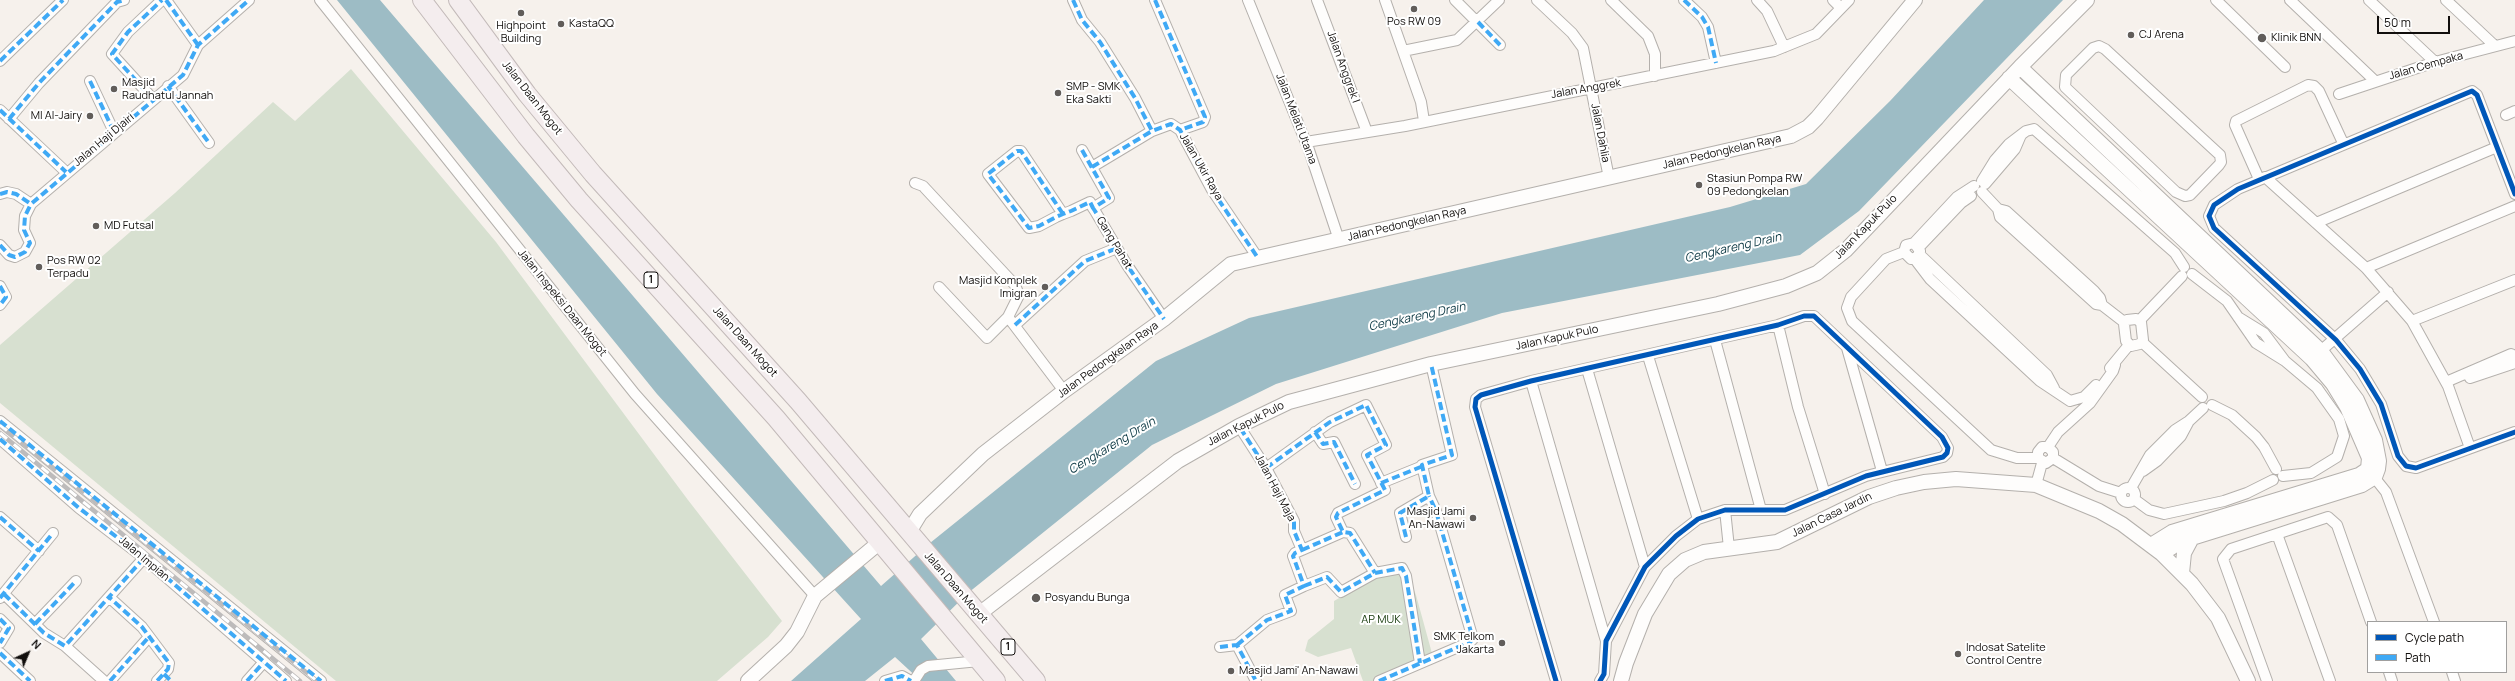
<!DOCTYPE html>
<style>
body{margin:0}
#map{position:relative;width:2515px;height:681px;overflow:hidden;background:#f6f1ec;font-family:Manrope,sans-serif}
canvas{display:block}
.legend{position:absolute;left:2367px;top:621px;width:140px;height:52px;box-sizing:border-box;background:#fff;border:1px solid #a09f9e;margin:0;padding:5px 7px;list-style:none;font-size:12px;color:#110e0c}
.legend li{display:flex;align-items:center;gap:8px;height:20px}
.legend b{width:20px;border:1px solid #a09f9e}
.north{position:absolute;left:8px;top:633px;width:40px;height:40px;-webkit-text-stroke:3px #fff;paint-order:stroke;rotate:44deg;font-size:11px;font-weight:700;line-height:16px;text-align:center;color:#110e0c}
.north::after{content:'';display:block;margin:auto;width:14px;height:18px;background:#110e0c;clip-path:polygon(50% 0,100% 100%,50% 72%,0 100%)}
.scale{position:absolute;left:2377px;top:16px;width:73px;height:18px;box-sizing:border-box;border:2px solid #110e0c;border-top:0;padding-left:5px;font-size:12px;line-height:14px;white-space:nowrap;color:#110e0c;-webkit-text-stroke:3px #fff;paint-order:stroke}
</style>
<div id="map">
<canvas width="2515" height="681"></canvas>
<ul class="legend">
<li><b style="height:5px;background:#0057b8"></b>Cycle path</li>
<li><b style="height:5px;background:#3fa9f5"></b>Path</li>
</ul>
<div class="north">N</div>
<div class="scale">50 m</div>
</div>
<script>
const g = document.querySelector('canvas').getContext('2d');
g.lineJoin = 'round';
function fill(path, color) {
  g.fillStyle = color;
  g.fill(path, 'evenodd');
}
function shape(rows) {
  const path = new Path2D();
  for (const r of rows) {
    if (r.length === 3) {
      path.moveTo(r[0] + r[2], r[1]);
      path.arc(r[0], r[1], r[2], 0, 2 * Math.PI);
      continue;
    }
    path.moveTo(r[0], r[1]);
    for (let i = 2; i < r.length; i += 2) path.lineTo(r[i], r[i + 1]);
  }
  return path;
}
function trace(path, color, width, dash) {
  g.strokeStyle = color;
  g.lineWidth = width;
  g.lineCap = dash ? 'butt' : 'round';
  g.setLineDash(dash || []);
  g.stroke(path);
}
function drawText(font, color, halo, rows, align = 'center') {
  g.font = font + ' Manrope,sans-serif';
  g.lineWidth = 4;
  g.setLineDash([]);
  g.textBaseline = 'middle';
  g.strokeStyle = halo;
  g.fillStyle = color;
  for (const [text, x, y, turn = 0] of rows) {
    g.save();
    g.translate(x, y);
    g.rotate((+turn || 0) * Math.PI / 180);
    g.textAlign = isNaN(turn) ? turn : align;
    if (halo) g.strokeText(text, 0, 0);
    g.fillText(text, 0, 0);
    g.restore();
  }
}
fill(shape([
 [351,69,496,242,688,500,782,621,768,637,717,681,336,681,0,403,0,345,175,193,273,102,295,121],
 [1405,567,1416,595,1433,657,1378,681,1363,681,1351,648,1318,657,1305,651,1308,640,1334,619,1334,601,1379,575]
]), '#d7e0d0');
fill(shape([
 [337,0,380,0,881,586,930,543,1156,361,1249,318,1730,207,1806,184,1890,101,1984,0,2063,0,1859,211,1800,255,1502,313,1276,384,1152,445,968,593,921,639,956,681,921,681,895,657,865,681,791,681,861,619,657,394]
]), '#9dbcc5');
trace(shape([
 [2021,77,2027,83],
 [2121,172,2130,181]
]), '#9dbcc5', 3);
const street = shape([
 [166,0,198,45],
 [320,0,635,394,815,596],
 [1073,0,1082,20,1100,42,1135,98,1152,131,1171,124,1180,130,1212,190,1258,258],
 [1155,0,1205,117,1203,122,1180,130],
 [1248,0,1309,150,1339,240],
 [1317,0,1367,132],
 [1385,0,1421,102,1424,121],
 [1455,0,1500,45],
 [1537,0,1572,33,1583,48,1609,178],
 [1611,0,1648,36,1655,54,1655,76],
 [1684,0,1702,17,1708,27,1716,63],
 [1757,0,1767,11,1784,47],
 [1833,0,1841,8],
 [2216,0,2285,67],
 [2290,0,2375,81],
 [2369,0,2435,62],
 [2446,0,2495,46],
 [2099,46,2105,49,2220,155,2221,162,2219,165,2190,195,2185,196,2176,192,2065,87,2066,75,2093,48,2099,46],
 [1403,51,1457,40,1499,0],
 [0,61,63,0],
 [90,81,114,132],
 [168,86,209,143],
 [2339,94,2435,62,2515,41],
 [153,99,112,54,128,32,162,0],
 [0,110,66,172],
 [2506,115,2515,111],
 [9,119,39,83,117,2,124,0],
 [1306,142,1405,126,1774,51,1816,34,1849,0],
 [1082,150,1109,198,1093,208,1095,211,1127,265,1164,319],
 [1092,167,1152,131],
 [2265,177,2366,268,2412,321,2448,386,2470,448],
 [2259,179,2235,125,2236,121,2308,85,2314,86,2319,91,2343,143],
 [1982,181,1995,160,2009,144,2026,131,2034,129,2175,253,2184,267],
 [915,183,923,186,1015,285,1019,295,1008,317,1064,391],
 [1985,184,2015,149,2021,135],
 [1982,192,1998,209,2006,211,2094,291,2100,298,2102,305],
 [0,194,7,192,16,194,31,204,183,75,198,45,249,0],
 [2515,194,2477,95,2472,91,2238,189,2214,205,2209,216,2214,228,2336,340,2360,369,2381,404,2398,456,2406,466,2416,468,2515,432],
 [1998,209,2000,217,2096,304,2102,305,2124,322],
 [1063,214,1021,151,1017,151,988,174,1029,228,1039,226,1056,217,1063,214,1071,211,1090,202,1093,208],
 [2316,223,2497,147],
 [1914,243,1920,251,1917,257,1911,259,1904,252,1906,245,1914,243,1957,197,1974,186],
 [0,245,9,255,15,257,25,252,30,243,24,230,25,216,31,204],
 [1921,245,1961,203,1971,196],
 [1904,252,1886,259,1851,297,1847,308,1852,321,1991,450,2017,458,2038,458,2046,463,2053,458,2053,452,2048,447,2042,447,2038,452,2038,458],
 [1919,254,2047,375,2054,388],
 [1914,258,1930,279,2040,381,2070,401],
 [2366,268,2515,206],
 [2192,274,2227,301,2256,343,2285,361,2317,388,2339,419,2344,436,2337,457,2311,473,2283,476],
 [0,286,6,297,0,305],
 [939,287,987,338,1008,317],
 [2238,317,2264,333,2285,361],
 [2136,319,2141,322,2143,340,2140,344,2131,346,2126,341,2124,324,2127,320,2136,319],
 [2140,320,2182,276],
 [2412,321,2515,280],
 [1015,325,1085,261,1117,248],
 [1778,325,1798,407,1825,494],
 [1715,340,1761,510],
 [2142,342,2202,397],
 [1847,348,1882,471],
 [2316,355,2388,292],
 [1648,356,1698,519],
 [2110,368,2129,345],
 [1587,369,1645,567],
 [2470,378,2515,363],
 [1531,381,1606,641],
 [2446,382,2511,354,2515,356],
 [2070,401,2084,397,2096,385],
 [2212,405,2232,415,2256,437,2264,447,2276,469],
 [0,421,321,681],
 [1315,432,1323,444,1334,442,1355,484],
 [0,439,79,508,144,558,286,681],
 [2048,447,2058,432,2090,403,2113,371,2115,365],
 [2053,458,2099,486,2121,493],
 [1266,468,1330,422,1366,405,1386,445,1367,455,1385,490,1338,513,1336,517,1343,532,1350,533,1375,573],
 [2143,471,2157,461,2181,436,2189,421],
 [2370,472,2386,492,2434,622],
 [1381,483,1423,466],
 [2036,485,2042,463],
 [2128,495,7],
 [2131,488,2150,455,2175,430,2189,421,2203,408],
 [2134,499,2149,510,2164,514,2224,501,2247,493,2273,480],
 [1725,510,1729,548],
 [0,517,39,551],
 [2277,534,2330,681],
 [1406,537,1400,513,1429,496,1422,465,1452,455,1431,364],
 [1302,550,1343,532],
 [144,558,109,597,142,627,169,663,168,669,157,681],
 [1304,586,1327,577,1341,592,1375,573,1402,568,1406,576,1420,663],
 [4,594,44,633,65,646,104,681],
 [0,598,53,533],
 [0,619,9,628,0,643],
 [35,624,76,581],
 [1237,645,1267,620,1291,611,1285,595,1304,586,1293,556,1295,553,1302,550,1294,531,1294,521,1266,468,1239,426],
 [65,646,109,597],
 [1220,647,1237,645,1256,681],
 [0,653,30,681],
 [2389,672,2392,681],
 [2452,672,2455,681],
 [110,681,148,638],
 [247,681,263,663],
 [885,681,902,676,911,681],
 [914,681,921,670,928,666,979,661],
 [1379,681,1470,642,1473,639,1436,511,1429,496],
 [1556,681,1475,407,1476,399,1481,395,1531,381,1778,325,1804,316,1814,316,1942,437,1948,448,1947,453,1943,457,1866,476,1785,510,1725,510,1698,519,1676,536,1645,567,1606,641,1604,674,1600,681],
 [2267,681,2223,559,2231,549,2328,517,2337,525,2371,622]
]);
const secondary = shape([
 [2020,67,2321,351,2357,400,2375,440,2379,461,2378,469,2375,477,2362,485,2182,541,2162,554],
 [2009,78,2312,359,2333,384,2347,407,2369,458,2368,469,2359,475,2172,532,2151,545],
 [909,532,920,514,983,454,1064,391,1164,319,1231,264,1791,136,1808,127,1817,118,1915,0],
 [2182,573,2184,553,2192,538],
 [979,614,1178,461,1239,426,1289,402,1431,364,1718,304,1786,286,1817,273,1846,250,2020,67,2087,0],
 [748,681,786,646,797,632,815,596,880,542],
 [1621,681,1626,663,1645,614,1669,574,1685,560,1704,552,1777,542,1869,497,1896,488,1924,482,1956,479,2036,485,2099,511,2122,524,2162,554,2192,584,2218,618,2248,681]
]);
const highway = shape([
 [422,0,526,136,579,200,776,418,996,681],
 [458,0,527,94,593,174,798,401,1036,681]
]);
trace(street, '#b4b0ac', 12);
trace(secondary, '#b4b0ac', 16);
trace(highway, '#c3bab9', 20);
trace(street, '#fefdfc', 10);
trace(secondary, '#fefdfc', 14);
trace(highway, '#f4edee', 18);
const rail = shape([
 [0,425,317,681],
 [0,433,300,681]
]);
trace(rail, '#bdbbbb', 4.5);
trace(rail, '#fff', 3, [9]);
trace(shape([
 [166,0,198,45],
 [1073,0,1082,20,1100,42,1135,98,1152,131,1171,124,1180,130,1212,190,1258,258],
 [1155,0,1205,117,1203,122,1180,130],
 [1684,0,1702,17,1708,27,1716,63],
 [1478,22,1500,45],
 [0,61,63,0],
 [90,81,114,132],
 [168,86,209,143],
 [153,99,112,54,128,32,162,0],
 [0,110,66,172],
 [9,119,39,83,117,2,124,0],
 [1082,150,1109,198,1093,208,1095,211,1127,265,1164,319],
 [1092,167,1152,131],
 [0,194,7,192,16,194,31,204,183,75,198,45,249,0],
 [1063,214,1021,151,1017,151,988,174,1029,228,1039,226,1056,217,1063,214,1071,211,1090,202,1093,208],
 [0,245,9,255,15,257,25,252,30,243,24,230,25,216,31,204],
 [0,286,6,297,0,305],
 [1015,325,1085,261,1117,248],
 [0,421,321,681],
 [1315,432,1323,444,1334,442,1355,484],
 [0,439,79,508,144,558,286,681],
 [1266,468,1330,422,1366,405,1386,445,1367,455,1385,490,1338,513,1336,517,1343,532,1350,533,1375,573],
 [1381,483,1423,466],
 [0,517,39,551],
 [1406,537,1400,513,1429,496,1422,465,1452,455,1431,364],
 [1302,550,1343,532],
 [144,558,109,597,142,627,169,663,168,669,157,681],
 [1304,586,1327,577,1341,592,1375,573,1402,568,1406,576,1420,663],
 [4,594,44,633,65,646,109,597],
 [0,598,53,533],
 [0,619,9,628,0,643],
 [35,624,76,581],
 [1237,645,1267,620,1291,611,1285,595,1304,586,1293,556,1295,553,1302,550,1294,531,1294,521,1266,468,1239,426],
 [1220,647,1237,645,1256,681],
 [0,653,30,681],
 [164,674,171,681],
 [110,681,148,638],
 [247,681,263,663],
 [885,681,902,676,911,681],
 [1379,681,1470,642,1473,639,1436,511,1429,496]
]), '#3fa9f5', 4, [8, 4]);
trace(shape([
 [2515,194,2477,95,2472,91,2238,189,2214,205,2209,216,2214,228,2336,340,2360,369,2381,404,2398,456,2406,466,2416,468,2515,432],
 [1556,681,1475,407,1476,399,1481,395,1531,381,1778,325,1804,316,1814,316,1942,437,1948,448,1947,453,1943,457,1866,476,1785,510,1725,510,1698,519,1676,536,1645,567,1606,641,1604,674,1600,681]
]), '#0057b8', 5);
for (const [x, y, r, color] of [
 [1414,9,4,"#615d5a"],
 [521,13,4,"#615d5a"],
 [561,24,4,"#615d5a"],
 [2131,35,4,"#615d5a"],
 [2262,38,5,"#615d5a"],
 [114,89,4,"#615d5a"],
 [1058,93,4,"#615d5a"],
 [90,116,4,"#615d5a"],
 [1699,185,4,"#615d5a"],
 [96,226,4,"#615d5a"],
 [39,267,4,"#615d5a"],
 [1045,287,4,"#615d5a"],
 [1473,518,4,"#615d5a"],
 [1036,598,5,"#615d5a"],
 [1502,643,4,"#615d5a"],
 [1958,654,4,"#615d5a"],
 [1231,671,4,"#615d5a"]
]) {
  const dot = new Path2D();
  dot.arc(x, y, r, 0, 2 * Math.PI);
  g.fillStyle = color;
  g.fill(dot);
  trace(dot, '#fff', 1.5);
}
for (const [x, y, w] of [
 [651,280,14],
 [1008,647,14]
]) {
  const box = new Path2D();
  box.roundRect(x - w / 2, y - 8, w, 16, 3);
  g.fillStyle = '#fff';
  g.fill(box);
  trace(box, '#110e0c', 1);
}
drawText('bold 10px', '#110e0c', null, [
 ["1",651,280],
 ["1",1008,647]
]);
drawText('11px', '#110e0c', '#fff', [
 ["Pos RW 09",1414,22,"center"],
 ["KastaQQ",569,24],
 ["Highpoint",521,26,"center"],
 ["Building",521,39,"center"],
 ["CJ Arena",2139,35],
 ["Klinik BNN",2271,38],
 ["Masjid",122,83],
 ["Raudhatul Jannah",122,96],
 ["SMP - SMK",1066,87],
 ["Eka Sakti",1066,100],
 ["MI Al-Jairy",82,116,"right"],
 ["Stasiun Pompa RW",1707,179],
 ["09 Pedongkelan",1707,192],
 ["MD Futsal",104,226],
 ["Pos RW 02",47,261],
 ["Terpadu",47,274],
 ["Masjid Komplek",1037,281,"right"],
 ["Imigran",1037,294,"right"],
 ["Masjid Jami",1465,512,"right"],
 ["An-Nawawi",1465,525,"right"],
 ["Posyandu Bunga",1045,598],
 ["SMK Telkom",1494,637,"right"],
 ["Jakarta",1494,650,"right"],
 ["Indosat Satelite",1966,648],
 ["Control Centre",1966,661],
 ["Masjid Jami' An-Nawawi",1239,671]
], 'left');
drawText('11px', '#110e0c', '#fff', [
 ["Jalan Cempaka",2426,66,-16],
 ["Jalan Anggrek I",1343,67,70],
 ["Jalan Anggrek",1586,89,-10],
 ["Jalan Daan Mogot",532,98,52],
 ["Jalan Melati Utama",1296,119,69],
 ["Jalan Dahlia",1600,133,79],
 ["Jalan Haji Djairi",104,140,-40],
 ["Jalan Pedongkelan Raya",1722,152,-13],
 ["Jalan Ukir Raya",1201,167,60],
 ["Jalan Pedongkelan Raya",1407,224,-13],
 ["Jalan Kapuk Pulo",1866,227,-46],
 ["Gang Pahat",1114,243,59],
 ["Jalan Inspeksi Daan Mogot",562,303,51],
 ["Jalan Kapuk Pulo",1557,338,-12],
 ["Jalan Daan Mogot",745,342,48],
 ["Jalan Pedongkelan Raya",1108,360,-36],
 ["Jalan Kapuk Pulo",1246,424,-27],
 ["Jalan Haji Maja",1275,488,62],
 ["Jalan Casa Jardin",1832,515,-26],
 ["Jalan Impian",144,559,40],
 ["Jalan Daan Mogot",956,588,49]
]);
drawText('11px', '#133708', '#fff', [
 ["AP MUK",1381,620]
]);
drawText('italic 12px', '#0b3843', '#fff', [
 ["Cengkareng Drain",1733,248,-13],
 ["Cengkareng Drain",1417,317,-12],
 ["Cengkareng Drain",1112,446,-31]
]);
</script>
